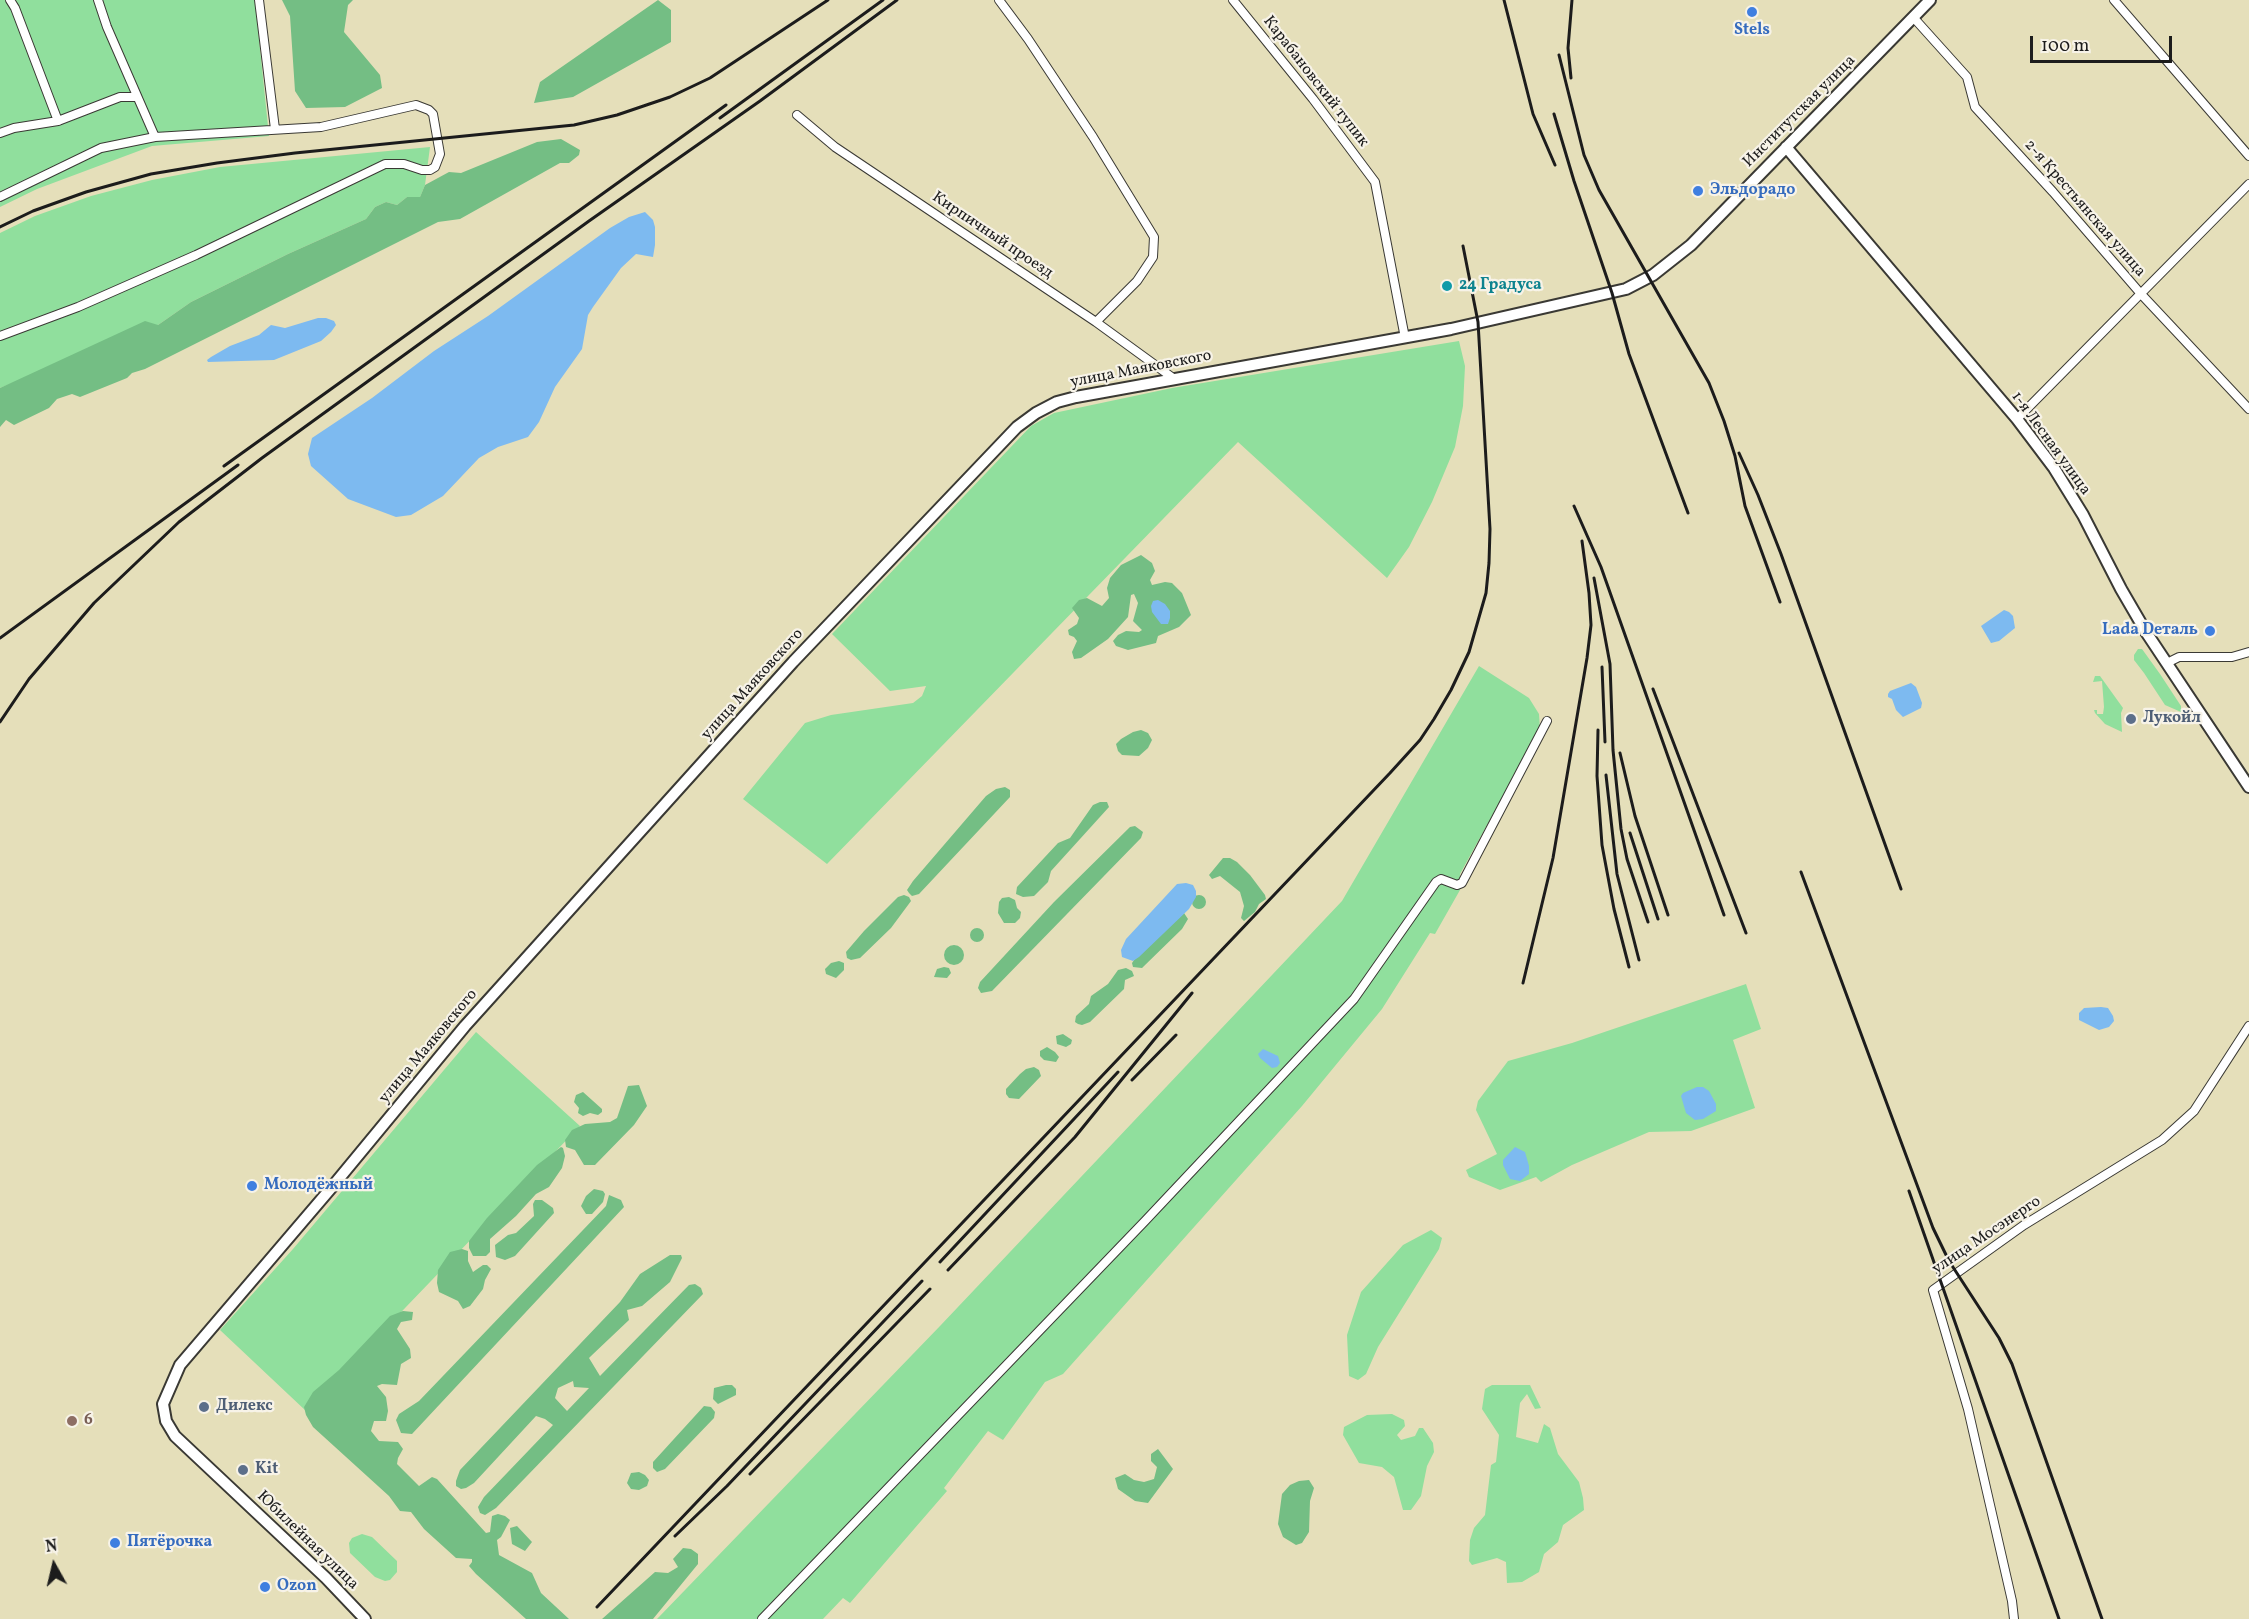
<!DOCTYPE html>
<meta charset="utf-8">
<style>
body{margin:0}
#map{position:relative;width:2249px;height:1619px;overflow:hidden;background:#e5dfba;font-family:Vollkorn,serif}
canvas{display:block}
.north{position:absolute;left:24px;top:1535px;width:60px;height:60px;-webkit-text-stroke:4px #f7f3e8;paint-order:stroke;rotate:352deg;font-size:16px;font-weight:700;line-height:24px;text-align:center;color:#1c1c1c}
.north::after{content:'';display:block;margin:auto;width:21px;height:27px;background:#1c1c1c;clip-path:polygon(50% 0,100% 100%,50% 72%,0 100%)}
.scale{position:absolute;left:2030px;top:36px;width:142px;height:27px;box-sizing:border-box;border:3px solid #1c1c1c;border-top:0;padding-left:8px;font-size:18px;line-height:21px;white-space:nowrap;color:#1c1c1c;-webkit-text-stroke:4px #f7f3e8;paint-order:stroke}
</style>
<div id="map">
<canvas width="2249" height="1619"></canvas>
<div class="north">N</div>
<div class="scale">100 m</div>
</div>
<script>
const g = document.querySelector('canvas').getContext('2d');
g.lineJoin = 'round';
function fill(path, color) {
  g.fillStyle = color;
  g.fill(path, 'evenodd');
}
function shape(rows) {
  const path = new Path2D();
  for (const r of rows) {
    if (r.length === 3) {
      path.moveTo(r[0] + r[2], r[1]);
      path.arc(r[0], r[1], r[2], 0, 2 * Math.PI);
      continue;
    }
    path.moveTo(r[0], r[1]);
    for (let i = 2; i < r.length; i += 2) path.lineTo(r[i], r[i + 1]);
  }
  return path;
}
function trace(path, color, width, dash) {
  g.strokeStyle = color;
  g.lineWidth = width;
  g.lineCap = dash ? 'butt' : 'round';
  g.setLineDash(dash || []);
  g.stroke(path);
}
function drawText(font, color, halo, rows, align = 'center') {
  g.font = font + ' Vollkorn,serif';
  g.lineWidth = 4.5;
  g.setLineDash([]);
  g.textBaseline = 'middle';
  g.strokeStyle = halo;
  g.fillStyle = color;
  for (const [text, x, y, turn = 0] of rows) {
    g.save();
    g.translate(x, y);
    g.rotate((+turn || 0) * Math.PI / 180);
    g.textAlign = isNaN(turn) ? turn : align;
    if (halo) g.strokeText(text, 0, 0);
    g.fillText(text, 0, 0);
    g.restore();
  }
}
fill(shape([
 [0,0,255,0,269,136,152,146,37,189,0,207],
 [430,147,425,185,420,197,407,197,397,205,386,202,375,207,366,219,288,254,191,302,158,325,0,388,0,233,35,216,91,196,152,180,220,167],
 [1459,341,1465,366,1463,406,1455,447,1432,502,1409,547,1387,578,1238,442,827,864,743,799,805,723,831,715,913,703,922,696,926,686,890,691,832,634,1031,426,1054,413,1172,388],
 [2138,649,2142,649,2160,674,2181,706,2181,712,2165,705,2144,673,2134,660,2134,655],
 [1479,666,1529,698,1539,714,1540,729,1460,874,1460,890,1435,934,1430,933,1382,1009,1302,1106,1063,1374,1045,1382,1003,1440,988,1431,944,1488,947,1491,850,1603,843,1598,823,1619,657,1619,940,1326,1342,901],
 [2095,676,2100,676,2123,708,2121,713,2122,732,2105,724,2095,713,2094,710,2097,710,2097,714,2103,714,2104,707,2102,681,2093,682],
 [1746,984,1761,1029,1733,1040,1755,1108,1691,1131,1649,1132,1572,1165,1541,1182,1536,1177,1500,1190,1469,1177,1466,1170,1497,1154,1476,1110,1478,1101,1508,1061,1572,1043],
 [476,1032,580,1126,306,1411,220,1330,293,1249],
 [1431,1230,1442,1238,1439,1249,1378,1347,1366,1374,1358,1380,1349,1376,1347,1335,1361,1292,1403,1245],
 [1492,1385,1530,1385,1541,1408,1535,1409,1527,1394,1520,1403,1516,1437,1538,1443,1544,1424,1550,1428,1558,1454,1579,1482,1583,1498,1584,1510,1563,1525,1558,1542,1544,1554,1539,1572,1522,1582,1507,1583,1506,1562,1497,1558,1472,1565,1469,1561,1470,1540,1474,1528,1485,1515,1491,1465,1496,1462,1499,1435,1482,1409,1485,1389],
 [1392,1414,1404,1420,1405,1426,1397,1435,1401,1440,1415,1436,1419,1428,1423,1428,1433,1443,1434,1452,1427,1466,1421,1496,1411,1510,1403,1510,1394,1477,1382,1467,1359,1463,1343,1435,1344,1427,1367,1415],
 [362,1534,372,1537,397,1561,397,1572,390,1580,385,1581,375,1577,350,1553,349,1543,352,1538]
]), '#90df9d');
fill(shape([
 [282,0,353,0,348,5,344,32,380,75,382,88,345,107,306,108,295,91,290,16],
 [658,0,671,10,671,42,573,97,534,103,540,82],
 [561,139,580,150,579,155,569,163,560,163,460,219,438,222,145,369,132,373,127,378,80,397,72,394,57,399,49,408,14,425,6,420,0,427,0,388,145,321,158,325,191,302,288,254,366,219,375,207,386,202,397,205,407,197,420,197,425,185,449,172,461,173,537,142],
 [1141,555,1152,563,1155,571,1150,580,1152,585,1165,582,1172,583,1182,593,1191,615,1179,627,1158,636,1156,643,1128,650,1116,646,1113,641,1118,635,1126,631,1139,632,1142,630,1133,621,1138,603,1134,594,1131,595,1128,617,1108,639,1081,658,1074,659,1072,652,1077,641,1074,637,1069,635,1068,630,1077,624,1079,618,1072,608,1079,600,1087,598,1102,606,1109,598,1107,588,1110,578,1121,565],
 [1141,730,1148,733,1152,740,1148,748,1139,756,1122,755,1118,751,1116,744,1121,739,1133,732],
 [1005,787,1010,790,1010,797,919,894,912,896,909,893,907,890,913,881,986,796,996,789],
 [1100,802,1107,802,1109,807,1051,871,1048,882,1034,896,1023,897,1016,894,1017,887,1058,843,1070,838,1093,805],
 [1135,826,1143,832,1141,838,992,991,981,993,978,988,980,982,1054,902,1130,827],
 [1223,858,1230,858,1237,862,1250,875,1265,895,1266,899,1259,904,1255,912,1244,921,1241,918,1244,906,1240,892,1220,876,1212,879,1209,875],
 [904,895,909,897,911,901,891,928,860,958,851,960,847,958,846,952,864,931,898,897],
 [1199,902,7],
 [1009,897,1015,900,1017,908,1021,912,1020,918,1015,923,1004,923,998,913,999,902,1002,898],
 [1184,913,1188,919,1182,929,1142,968,1133,967,1132,963,1139,953],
 [977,935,7],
 [954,955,10],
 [839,961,844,963,844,970,836,978,826,974,825,969,831,963],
 [944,967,949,968,951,973,947,978,934,977,937,969],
 [1126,968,1132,971,1134,976,1125,980,1124,989,1090,1022,1082,1025,1078,1024,1075,1022,1076,1016,1089,1004,1091,996,1108,984,1118,970],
 [1063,1034,1072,1040,1071,1044,1066,1047,1057,1044,1056,1036],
 [1047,1047,1055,1052,1059,1057,1056,1062,1044,1060,1040,1056,1040,1051],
 [1034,1067,1039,1070,1041,1076,1019,1099,1009,1098,1006,1094,1006,1089,1020,1074,1026,1069],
 [639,1085,647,1106,634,1125,595,1165,584,1165,575,1150,566,1147,565,1140,572,1130,585,1124,610,1122,617,1118,628,1086],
 [583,1092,602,1109,602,1112,598,1115,590,1113,583,1116,578,1113,579,1108,574,1102,576,1095],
 [561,1147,563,1148,565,1156,562,1168,549,1187,536,1194,516,1216,490,1239,490,1252,486,1256,473,1256,469,1248,469,1241,487,1218,537,1165],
 [594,1189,603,1191,605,1194,603,1202,592,1214,586,1214,581,1206,586,1196],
 [609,1195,621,1200,624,1207,412,1434,401,1433,396,1420,399,1414,419,1401,606,1206],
 [535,1200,542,1200,553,1208,554,1213,515,1256,505,1260,496,1257,495,1245,508,1235,516,1233,534,1216,533,1204],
 [462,1249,468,1251,468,1261,473,1272,483,1265,487,1265,491,1269,485,1280,483,1289,470,1306,463,1309,458,1301,439,1292,437,1283,438,1270,450,1252],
 [670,1255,681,1255,682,1258,670,1282,642,1306,627,1310,629,1320,591,1356,589,1358,600,1376,689,1285,695,1284,701,1288,703,1294,496,1508,485,1515,480,1513,478,1507,484,1497,553,1425,545,1419,536,1416,474,1483,466,1488,461,1489,456,1486,456,1481,460,1470,620,1302,640,1274],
 [573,1381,574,1387,589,1388,567,1411,555,1398,558,1388],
 [403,1311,413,1312,412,1320,401,1322,397,1329,410,1349,411,1358,401,1364,397,1385,382,1384,377,1386,386,1397,388,1411,386,1421,374,1421,371,1431,379,1441,398,1442,403,1449,398,1458,397,1464,419,1486,432,1477,437,1479,486,1533,490,1532,492,1516,498,1514,505,1516,510,1520,501,1537,497,1540,499,1555,532,1573,541,1593,569,1619,526,1619,476,1574,469,1566,472,1562,472,1559,456,1558,424,1529,411,1512,400,1511,389,1496,313,1427,306,1415,304,1407,313,1392,339,1370,390,1316],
 [726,1385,732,1385,736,1389,736,1395,718,1404,713,1399,714,1388],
 [704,1406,711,1407,715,1412,714,1418,665,1469,657,1472,653,1468,653,1462],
 [1158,1449,1173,1469,1148,1503,1135,1501,1118,1489,1115,1478,1125,1474,1134,1480,1144,1482,1154,1479,1157,1467,1151,1461,1151,1454],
 [639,1472,645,1475,649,1480,647,1486,639,1490,631,1489,627,1483,631,1473],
 [1309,1480,1314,1488,1310,1501,1309,1532,1302,1543,1296,1545,1283,1537,1278,1524,1282,1494,1290,1485,1299,1481],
 [517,1526,532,1542,525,1551,512,1544,510,1528],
 [683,1548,691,1549,698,1554,698,1564,653,1619,602,1619,655,1572,668,1573,678,1567,673,1559]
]), '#74be84');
fill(shape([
 [645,212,653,220,655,227,655,245,653,257,636,254,621,268,593,307,588,315,582,349,555,387,539,422,528,437,498,447,479,458,443,496,411,515,396,517,348,499,311,466,308,454,312,438,372,398,434,351,488,316,610,228,629,217],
 [318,318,326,318,334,321,336,325,331,332,321,341,274,360,208,362,207,360,211,357,230,346,259,335,271,325,285,328],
 [1158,600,1165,604,1170,611,1170,618,1168,624,1161,624,1152,612,1151,606,1153,601],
 [2004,610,2009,612,2013,616,2015,628,1999,641,1991,643,1981,626],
 [1911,683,1916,687,1922,703,1921,708,1903,717,1896,710,1892,699,1888,697,1888,694,1890,691],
 [1186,883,1193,885,1196,891,1196,897,1189,909,1139,957,1133,961,1122,957,1121,950,1126,939,1177,884],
 [2101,1007,2108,1008,2113,1016,2114,1021,2109,1027,2099,1030,2079,1020,2079,1013,2084,1008],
 [1263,1049,1278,1056,1280,1063,1277,1067,1272,1068,1260,1058,1258,1054],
 [1697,1087,1703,1087,1709,1091,1716,1104,1716,1111,1703,1119,1695,1120,1686,1113,1681,1096,1683,1093],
 [1515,1147,1525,1152,1529,1166,1529,1174,1520,1181,1510,1179,1503,1165,1503,1160]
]), '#7dbaf0');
const street = shape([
 [10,0,15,8,58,121,120,97,137,97],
 [98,0,107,27,155,137],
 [259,0,275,129],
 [999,0,1028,39,1093,137,1154,237,1153,257,1137,281,1096,322],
 [1233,0,1313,99,1375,182,1405,338],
 [2114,0,2249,156],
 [1913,17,1967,77,1975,107,2053,192,2141,294,2249,409],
 [797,115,835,147,1096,322,1173,378],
 [0,133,14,128,58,121],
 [0,197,101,148,155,137,321,127,416,105,429,110,433,114,440,154,435,167,430,170,422,170,404,164,385,164,196,255,78,307,0,336],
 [2017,419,2249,184],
 [2167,663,2179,657,2232,657,2249,652],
 [762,1619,1145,1221,1354,999,1436,882,1441,879,1457,885,1462,883,1547,721],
 [2014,1619,2012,1601,1968,1409,1933,1290,2024,1225,2162,1140,2194,1111,2249,1026]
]);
const secondary = shape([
 [1786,147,2017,419,2054,468,2083,515,2121,589,2146,632,2249,787],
 [365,1619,326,1578,175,1436,166,1421,163,1404,180,1365,332,1187,465,1026,793,662,1017,427,1036,413,1057,402,1076,397,1451,329,1626,289,1653,275,1691,245,1930,0]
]);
trace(street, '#3a3934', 10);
trace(secondary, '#3a3934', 14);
trace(street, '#fff', 8);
trace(secondary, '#fff', 10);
trace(shape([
 [1504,0,1533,114,1555,165],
 [1559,55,1584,155,1599,190,1709,383,1724,421,1735,456,1745,506,1780,602],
 [1571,78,1568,48,1572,0],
 [1554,114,1574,181,1612,293,1629,354,1688,513],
 [720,118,883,0],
 [0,227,33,211,86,192,151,174,217,163,295,153,574,125,617,115,670,97,710,78,828,0],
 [1739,453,1758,495,1781,554,1901,889],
 [224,466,726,105],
 [1574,506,1601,567,1724,915],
 [1594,578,1610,664,1613,750,1621,829,1627,859,1648,922],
 [0,638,238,465],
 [1602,667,1605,742],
 [1653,689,1746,933],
 [0,722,29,679,94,603,179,522,262,458,589,221,760,101,897,0],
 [1598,730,1597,776,1602,845,1614,909,1629,967],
 [1620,753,1635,816,1668,915],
 [1606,775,1617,874,1639,960],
 [1630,833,1658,919],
 [1801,872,1933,1228,1949,1261,1999,1338,2012,1364,2102,1619],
 [1523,983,1553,858,1587,658,1591,625,1589,593,1582,541],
 [1132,1080,1176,1035],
 [1909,1191,2059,1619],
 [940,1262,1118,1072],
 [948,1270,1075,1137,1192,993],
 [750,1474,930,1289],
 [675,1536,727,1486,922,1281],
 [597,1607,1390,773,1420,740,1434,719,1451,690,1469,652,1486,593,1489,563,1490,529,1478,322,1463,246]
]), '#1c1c1c', 3);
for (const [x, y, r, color] of [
 [1752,12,6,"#3f7fe0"],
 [1698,191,6,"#3f7fe0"],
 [1447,286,6,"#0f9aa8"],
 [2210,631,6,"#3f7fe0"],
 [2131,719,6,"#5c6f8a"],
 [252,1186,6,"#3f7fe0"],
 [204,1407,6,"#5c6f8a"],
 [72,1421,6,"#8d6e63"],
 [243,1470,6,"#5c6f8a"],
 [115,1543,6,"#3f7fe0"],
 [265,1587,6,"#3f7fe0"]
]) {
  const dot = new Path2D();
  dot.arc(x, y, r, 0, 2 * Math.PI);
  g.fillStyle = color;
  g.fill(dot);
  trace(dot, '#f7f3e8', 2);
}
drawText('bold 16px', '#366cbe', '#f7f3e8', [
 ["Stels",1752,31,"center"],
 ["Эльдорадо",1710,191],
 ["Lada Dеталь",2198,631,"right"],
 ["Молодёжный",264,1186],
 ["Пятёрочка",127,1543],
 ["Ozon",277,1587]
], 'left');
drawText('16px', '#1c1c1c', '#f7f3e8', [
 ["Карабановский тупик",1315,82,52],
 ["Институтская улица",1800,112,-45],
 ["2-я Крестьянская улица",2084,209,49],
 ["Кирпичный проезд",992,236,34],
 ["улица Маяковского",1141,370,-11],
 ["1-я Лесная улица",2050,444,54],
 ["улица Маяковского",753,685,-48],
 ["улица Маяковского",429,1047,-50],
 ["улица Мосэнерго",1987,1236,-34],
 ["Юбилейная улица",307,1541,44]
]);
drawText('bold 16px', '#0d838f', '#f7f3e8', [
 ["24 Градуса",1459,286]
], 'left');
drawText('bold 16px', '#4e5e75', '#f7f3e8', [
 ["Лукойл",2143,719],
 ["Дилекс",216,1407],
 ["Kit",255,1470]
], 'left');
drawText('bold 16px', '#785e54', '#f7f3e8', [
 ["6",84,1421]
], 'left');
</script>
